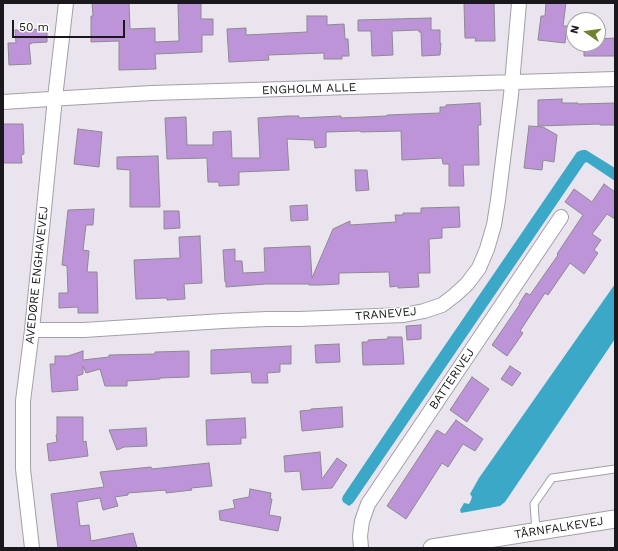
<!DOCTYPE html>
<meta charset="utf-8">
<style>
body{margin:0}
#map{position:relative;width:618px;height:551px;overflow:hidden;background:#eae4ee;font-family:"Work Sans",sans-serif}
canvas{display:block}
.frame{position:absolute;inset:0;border:4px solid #1a181c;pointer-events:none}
.north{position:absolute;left:566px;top:12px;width:40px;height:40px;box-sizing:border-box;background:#fff;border:1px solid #a3a3a4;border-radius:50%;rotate:283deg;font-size:11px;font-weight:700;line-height:16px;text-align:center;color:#1a181c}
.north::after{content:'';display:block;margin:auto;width:14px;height:18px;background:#73812e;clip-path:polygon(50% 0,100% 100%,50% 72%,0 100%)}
.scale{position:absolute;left:12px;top:20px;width:113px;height:18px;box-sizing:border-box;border:2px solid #1a181c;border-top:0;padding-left:5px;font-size:12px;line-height:14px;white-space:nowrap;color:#1a181c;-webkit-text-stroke:3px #fff;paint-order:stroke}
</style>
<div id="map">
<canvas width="618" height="551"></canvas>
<div class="frame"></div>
<div class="north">N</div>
<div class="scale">50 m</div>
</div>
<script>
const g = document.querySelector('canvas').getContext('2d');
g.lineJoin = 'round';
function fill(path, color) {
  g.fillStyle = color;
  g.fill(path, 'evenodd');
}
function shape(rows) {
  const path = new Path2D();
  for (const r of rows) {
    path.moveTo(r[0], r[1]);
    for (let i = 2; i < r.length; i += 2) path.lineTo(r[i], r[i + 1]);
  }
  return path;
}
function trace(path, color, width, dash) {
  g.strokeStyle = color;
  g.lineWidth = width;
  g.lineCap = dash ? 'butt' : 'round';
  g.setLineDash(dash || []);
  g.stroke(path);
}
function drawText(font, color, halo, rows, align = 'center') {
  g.font = font + ' "Work Sans",sans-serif';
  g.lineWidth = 3;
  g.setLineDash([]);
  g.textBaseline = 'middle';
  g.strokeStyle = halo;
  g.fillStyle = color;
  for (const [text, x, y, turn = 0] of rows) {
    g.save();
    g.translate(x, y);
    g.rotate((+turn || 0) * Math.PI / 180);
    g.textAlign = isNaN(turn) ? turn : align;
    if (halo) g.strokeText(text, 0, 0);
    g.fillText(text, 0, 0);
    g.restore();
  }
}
fill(shape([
 [582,150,586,150,615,168,615,181,588,163,586,162,584,164,353,503,349,506,343,502,342,499,343,496,413,392,577,152],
 [615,284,615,339,505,502,500,506,461,513,460,510,464,503,469,504,471,500,472,497,470,494,479,478]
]), '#3ba8c8');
const building = shape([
 [92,3,129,3,130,29,155,28,155,42,179,41,178,3,201,3,201,19,213,19,213,35,202,35,202,52,155,54,156,69,119,70,119,41,91,42,91,16,93,16,92,3],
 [464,3,494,3,495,41,475,41,476,38,465,38,464,3],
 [546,3,566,3,563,26,567,26,565,43,538,40,541,16,545,16,546,3],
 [307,16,327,16,327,25,344,24,345,39,348,39,349,56,342,56,342,59,324,59,324,53,268,55,269,60,229,62,227,29,246,28,246,35,307,32,307,16],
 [431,18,431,30,440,30,440,43,441,43,440,55,422,56,421,32,419,32,419,30,392,31,393,55,372,56,371,31,358,31,358,20,431,18],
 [47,29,47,42,31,43,31,44,29,44,31,64,9,65,8,43,16,43,15,30,47,29],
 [615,38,615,56,584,56,584,44,598,44,598,39,615,38],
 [562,99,562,103,578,103,578,104,615,103,615,125,600,125,600,124,538,126,538,100,562,99],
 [480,103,481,125,478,125,479,165,463,165,464,186,449,186,449,164,443,164,442,158,402,160,401,131,361,132,360,131,326,132,326,147,315,148,314,140,287,139,289,170,239,172,239,185,219,186,219,182,208,182,207,158,167,159,165,118,186,117,187,145,213,145,213,132,231,131,232,158,260,158,258,118,288,116,299,116,299,118,341,116,341,118,387,116,387,115,440,113,440,107,446,107,446,105,480,103],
 [3,124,23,124,24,154,21,155,22,163,3,163,3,124],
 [529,126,543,127,557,135,554,162,543,160,542,170,524,168,529,126],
 [78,129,102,132,99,167,74,164,78,129],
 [158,156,160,207,130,207,130,170,117,169,117,157,158,156],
 [355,170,367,170,369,190,356,191,355,170],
 [604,184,615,192,615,219,607,214,592,234,601,240,594,250,598,253,584,274,570,263,548,295,545,293,520,331,523,333,507,356,492,345,520,304,519,304,526,293,530,295,558,255,557,254,583,215,565,202,574,189,592,202,604,184],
 [307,205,308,220,291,221,290,206,307,205],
 [459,207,460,227,442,228,442,238,429,239,430,273,418,273,419,287,398,288,398,286,390,287,389,272,339,273,339,284,320,285,309,285,309,284,266,284,226,287,226,282,225,282,223,250,235,249,235,261,242,261,243,273,265,272,264,248,310,246,312,278,333,229,350,221,350,225,396,222,395,215,403,215,403,213,421,213,421,208,459,207],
 [94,209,93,225,86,225,83,250,89,251,87,272,97,272,98,313,78,313,78,307,59,308,59,293,68,293,67,266,62,265,68,210,94,209],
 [164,211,179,211,180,228,164,229,164,211],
 [200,236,202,283,184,284,185,299,167,300,167,298,136,299,134,260,180,258,179,237,200,236],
 [421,325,421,339,407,340,406,326,421,325],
 [388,337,402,337,404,364,363,365,362,342,368,342,368,340,388,339,388,337],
 [339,344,340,362,316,363,315,345,339,344],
 [291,346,291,364,280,364,280,372,267,373,268,383,252,383,251,372,211,374,211,350,291,346],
 [83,351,83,360,109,357,109,355,155,354,155,352,189,351,189,377,160,378,160,379,127,381,127,386,105,386,100,369,86,373,83,366,83,374,77,376,78,390,52,392,50,364,55,364,55,356,68,356,83,351],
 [510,366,521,373,512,386,501,379,510,366],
 [472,377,489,389,467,422,450,410,472,377],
 [342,407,343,427,302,431,300,411,311,410,311,409,342,407],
 [57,417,83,417,83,442,86,441,88,456,49,461,47,444,57,442,56,435,57,434,57,417],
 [245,418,246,438,241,438,241,444,207,445,206,420,245,418],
 [456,420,483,439,475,451,463,444,448,467,442,463,406,519,387,506,437,430,445,435,456,420],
 [146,428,147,446,124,447,117,450,109,430,146,428],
 [320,452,322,479,337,458,347,465,332,488,302,490,300,471,285,472,284,456,320,452],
 [209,463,212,486,191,488,192,490,166,493,166,490,128,493,128,495,115,497,118,506,103,510,100,498,77,502,80,526,89,525,91,541,133,533,137,548,58,548,51,494,104,487,100,472,151,467,152,469,209,463],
 [250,489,271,493,270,499,272,499,269,515,281,517,278,531,220,520,219,511,235,508,233,500,249,497,250,489]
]);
fill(building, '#be94d8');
trace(building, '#8e8891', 1);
const service = shape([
 [536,531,534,504,552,478,615,469]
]);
const minor = shape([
 [3,102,66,98,152,93,615,79],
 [32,330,84,330,223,321,267,319,299,319,404,315,424,311,442,305,455,295,467,284,479,268,487,249,494,225,498,200,511,95,519,3],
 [32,548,23,469,23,401,32,330,55,98,66,3],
 [361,548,360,536,362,521,368,504,561,217]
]);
const tertiary = shape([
 [432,548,615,519]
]);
trace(service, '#a49fa8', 9);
trace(minor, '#a49fa8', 16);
trace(tertiary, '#a49fa8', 19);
trace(service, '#fff', 7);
trace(minor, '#fff', 14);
trace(tertiary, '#fff', 17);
drawText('12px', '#1a181c', '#fff', [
 ["ENGHOLM ALLE",309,89,-2],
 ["AVEDØRE ENGHAVEVEJ",37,275,-84],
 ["TRANEVEJ",386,314,-5],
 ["BATTERIVEJ",452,379,-56],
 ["TÅRNFALKEVEJ",559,528,-9]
]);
</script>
